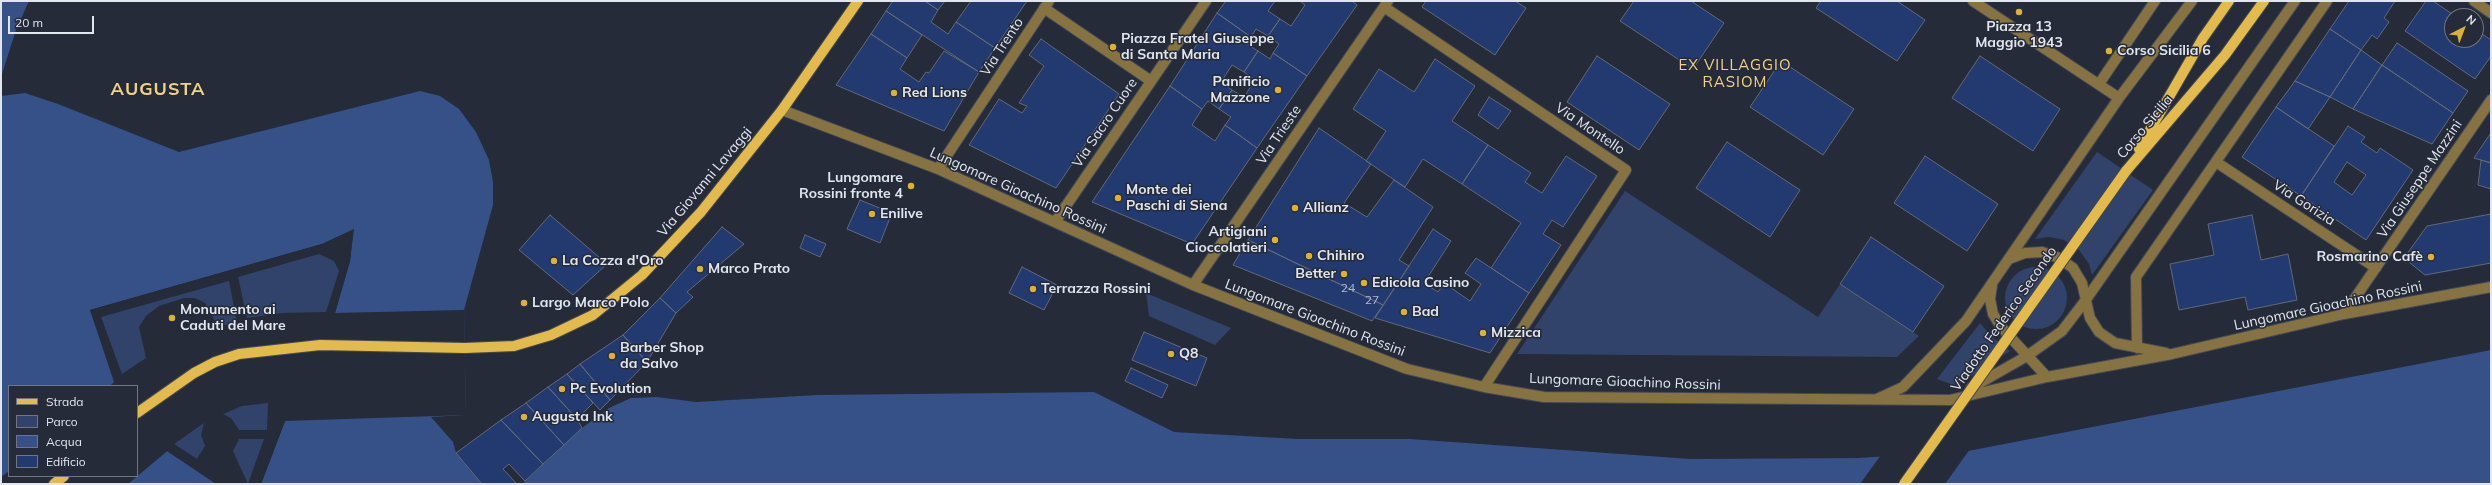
<!DOCTYPE html>
<meta charset="utf-8">
<style>
body{margin:0}
#map{position:relative;width:2492px;height:485px;overflow:hidden;background:#252b38;font-family:Mulish,sans-serif}
canvas{display:block}
.frame{position:absolute;inset:0;border:2px solid #e1e5ee;pointer-events:none}
.legend{position:absolute;left:8px;top:385px;width:130px;height:92px;box-sizing:border-box;background:#252b38;border:1px solid #707581;margin:0;padding:5px 7px;list-style:none;font-size:12px;color:#e1e5ee}
.legend li{display:flex;align-items:center;gap:8px;height:20px}
.legend b{width:20px;border:1px solid #707581}
.north{position:absolute;left:2444px;top:8px;width:40px;height:40px;box-sizing:border-box;background:#252b38;border:1px solid #707581;border-radius:50%;rotate:42deg;font-size:11px;font-weight:700;line-height:16px;text-align:center;color:#e1e5ee}
.north::after{content:'';display:block;margin:auto;width:14px;height:18px;background:#ddb133;clip-path:polygon(50% 0,100% 100%,50% 72%,0 100%)}
.scale{position:absolute;left:8px;top:16px;width:86px;height:18px;box-sizing:border-box;border:2px solid #e1e5ee;border-top:0;padding-left:5px;font-size:12px;line-height:14px;white-space:nowrap;color:#e1e5ee;-webkit-text-stroke:3px #252b38;paint-order:stroke}
</style>
<div id="map">
<canvas width="2492" height="485"></canvas>
<div class="frame"></div>
<ul class="legend">
<li><b style="height:5px;background:#e3ba4c"></b>Strada</li>
<li><b style="height:11px;background:#31436a"></b>Parco</li>
<li><b style="height:11px;background:#365088"></b>Acqua</li>
<li><b style="height:11px;background:#233a71"></b>Edificio</li>
</ul>
<div class="north">N</div>
<div class="scale">20 m</div>
</div>
<script>
const g = document.querySelector('canvas').getContext('2d');
g.lineJoin = 'round';
function fill(path, color) {
  g.fillStyle = color;
  g.fill(path, 'evenodd');
}
function shape(rows) {
  const path = new Path2D();
  for (const r of rows) {
    if (r.length === 3) {
      path.moveTo(r[0] + r[2], r[1]);
      path.arc(r[0], r[1], r[2], 0, 2 * Math.PI);
      continue;
    }
    path.moveTo(r[0], r[1]);
    for (let i = 2; i < r.length; i += 2) path.lineTo(r[i], r[i + 1]);
  }
  return path;
}
function trace(path, color, width, dash) {
  g.strokeStyle = color;
  g.lineWidth = width;
  g.lineCap = dash ? 'butt' : 'round';
  g.setLineDash(dash || []);
  g.stroke(path);
}
function drawText(font, color, halo, rows, align = 'center') {
  g.font = font + ' Mulish,sans-serif';
  g.lineWidth = 3;
  g.setLineDash([]);
  g.textBaseline = 'middle';
  g.strokeStyle = halo;
  g.fillStyle = color;
  for (const [text, x, y, turn = 0] of rows) {
    g.save();
    g.translate(x, y);
    g.rotate((+turn || 0) * Math.PI / 180);
    g.textAlign = isNaN(turn) ? turn : align;
    if (halo) g.strokeText(text, 0, 0);
    g.fillText(text, 0, 0);
    g.restore();
  }
}
fill(shape([
 [2097,152,2153,190,2092,275,2089,264,2079,250,2064,240,2049,237,2035,239],
 [1625,191,1818,317,1840,284,1919,336,1897,357,1517,354],
 [319,254,334,261,339,271,326,312,282,313,247,318,238,277],
 [2036,298,31],
 [229,281,237,322,218,327,205,303,195,298,184,298,159,306,146,316,139,327,146,358,122,374,101,317],
 [1146,293,1231,328,1215,345,1149,316],
 [1980,323,1991,336,2010,351,1956,386,1937,379],
 [268,403,267,430,239,430,231,418,223,414,242,406],
 [204,423,201,435,205,446,197,459,174,444],
 [239,439,264,439,248,484,233,451]
]), '#31436a');
fill(shape([
 [1,1,29,1,16,30,1,77],
 [420,91,440,96,459,109,476,132,489,160,493,182,493,205,464,310,466,415,431,417,453,442,456,453,482,484,261,484,285,421,335,313,350,261,353,230,322,244,90,310,118,386,9,386,9,476,137,476,167,451,216,484,1,484,1,96,25,93,58,104,179,152],
 [2491,350,2491,484,522,484,582,428,609,408,631,398,657,397,696,402,817,395,1094,392,1174,432,1298,439,1410,439,1691,459,1858,458,1968,451]
]), '#365088');
fill(shape([
 [354,229,350,261,335,313,464,310,466,415,285,421,261,484,259,484,295,392,333,312,348,261,351,233,322,246,92,311,120,386,110,386,114,382,90,310,322,244],
 [137,410,169,449,218,484,167,451,128,484,1,484,1,477,9,471,9,476,137,476],
 [1970,449,1945,484,1860,484,1881,455]
]), '#252b38');
const building = shape([
 [893,1,925,1,938,10,931,22,948,34,956,22,995,48,979,72,886,11,893,1],
 [925,1,945,1,938,10,925,1],
 [971,1,1027,1,995,48,956,22,971,1],
 [1275,1,1268,11,1280,19,1268,36,1256,29,1251,37,1217,13,1226,1,1275,1],
 [1300,1,1352,1,1357,5,1307,76,1273,53,1279,44,1268,36,1280,19,1291,26,1305,5,1300,1],
 [1426,1,1515,1,1526,8,1495,55,1422,7,1426,1],
 [1634,1,1691,1,1724,23,1693,69,1620,21,1634,1],
 [1821,1,1897,1,1925,20,1897,61,1816,8,1821,1],
 [2349,1,2395,1,2384,18,2389,22,2377,39,2372,35,2361,50,2330,29,2349,1],
 [2426,1,2433,1,2455,16,2452,16,2452,40,2476,40,2476,30,2491,40,2491,56,2475,79,2405,31,2426,1],
 [886,11,922,35,907,58,871,34,886,11],
 [1217,13,1251,37,1247,44,1258,51,1244,72,1232,65,1221,82,1232,90,1219,109,1208,101,1202,109,1170,86,1217,13],
 [2330,29,2361,50,2330,97,2295,81,2330,29],
 [871,34,907,58,900,69,919,82,926,72,929,73,944,51,979,72,944,131,836,85,871,34],
 [1041,39,1119,94,1056,188,969,145,999,99,1022,113,1027,106,1019,103,1044,66,1029,55,1041,39],
 [2397,43,2468,91,2453,113,2382,65,2397,43],
 [2361,50,2382,65,2353,109,2330,97,2361,50],
 [1258,51,1270,59,1273,53,1307,76,1257,148,1225,125,1231,117,1219,109,1232,90,1244,97,1255,80,1244,72,1258,51],
 [1597,56,1670,104,1639,150,1567,102,1597,56],
 [1980,56,2060,109,2033,151,1952,98,1980,56],
 [1435,59,1475,86,1452,121,1488,145,1462,184,1423,159,1405,187,1366,161,1386,131,1353,109,1379,69,1414,92,1435,59],
 [1781,61,1854,109,1823,155,1750,107,1781,61],
 [2382,65,2453,113,2432,144,2353,109,2382,65],
 [2295,81,2330,97,2308,129,2276,107,2295,81],
 [1170,86,1202,109,1192,125,1215,141,1225,125,1257,148,1192,244,1092,202,1170,86],
 [1489,97,1511,111,1498,129,1478,115,1489,97],
 [2276,107,2334,146,2301,196,2242,157,2276,107],
 [2348,126,2365,137,2361,142,2377,153,2380,148,2413,170,2366,240,2301,196,2348,126],
 [2347,162,2366,175,2352,195,2334,182,2347,162],
 [1319,128,1371,164,1344,203,1367,217,1394,180,1433,207,1399,260,1409,266,1383,305,1248,240,1319,128],
 [2491,133,2491,163,2474,158,2488,137,2491,133],
 [1727,142,1800,190,1770,237,1696,188,1727,142],
 [1488,145,1531,173,1525,182,1542,193,1566,156,1597,176,1563,227,1552,220,1543,234,1561,245,1529,293,1491,268,1521,223,1462,184,1488,145],
 [1925,156,1998,204,1967,251,1894,203,1925,156],
 [2481,160,2491,163,2491,189,2478,185,2481,160],
 [860,200,892,213,880,243,847,229,860,200],
 [2491,214,2491,263,2425,275,2404,258,2427,226,2491,214],
 [550,215,607,264,573,295,519,250,550,215],
 [2252,215,2261,260,2288,254,2297,300,2248,310,2245,297,2179,310,2170,264,2214,255,2208,224,2252,215],
 [722,227,744,244,687,292,693,297,676,313,660,298,722,227],
 [1433,229,1451,241,1424,283,1438,292,1444,283,1470,301,1481,284,1465,273,1476,258,1529,293,1490,353,1375,318,1433,229],
 [805,235,826,244,820,257,800,248,805,235],
 [1871,237,1944,286,1913,332,1840,284,1871,237],
 [1248,240,1383,305,1372,321,1233,265,1248,240],
 [1022,267,1057,285,1044,310,1009,293,1022,267],
 [660,298,676,313,647,362,623,335,660,298],
 [1144,332,1207,358,1196,386,1132,360,1144,332],
 [623,335,647,362,610,400,580,364,623,335],
 [580,364,610,400,600,410,567,374,580,364],
 [1131,368,1168,385,1162,398,1125,381,1131,368],
 [567,374,593,403,577,419,548,387,567,374],
 [548,387,577,419,582,428,564,445,526,403,548,387],
 [526,403,564,445,543,464,501,420,526,403],
 [501,420,543,464,525,481,509,464,503,469,517,484,482,484,456,453,501,420]
]);
fill(building, '#233a71');
trace(building, '#616978', 1);
const minor = shape([
 [1973,1,2119,98],
 [2474,1,2491,13],
 [1384,7,1626,170,1484,387],
 [1044,8,1151,81],
 [2099,84,2155,1],
 [782,110,938,169,1193,285,1407,369,1484,387,1544,397,1950,400,2047,377,2172,354,2344,314,2491,287],
 [2216,162,2376,268],
 [938,169,1049,1],
 [1055,222,1206,1],
 [2009,259,2025,253,2042,252,2059,258,2073,268,2082,283,2090,318,2099,332,2115,343,2166,353],
 [1193,285,1388,1],
 [1992,285,1990,299,1993,314,2001,327,2047,377],
 [2344,314,2491,100],
 [2137,348,2136,277,2327,1],
 [1971,388,2027,356,2062,331,2085,301,2295,1],
 [1877,399,1903,387,1966,321,2119,98,2192,1]
]);
const major = shape([
 [2139,149,2203,38,2229,1],
 [2126,171,2225,55,2264,1],
 [137,413,194,373,215,362,239,354,320,345,465,348,514,346,551,335,593,315,642,275,701,212,782,110,858,1],
 [54,484,64,476]
]);
trace(minor, '#434955', 12);
trace(major, '#434955', 12);
trace(minor, '#877342', 10);
trace(major, '#e3ba4c', 10);
const majorBridge = shape([
 [1904,484,2126,171]
]);
trace(majorBridge, '#434955', 12, []);
trace(majorBridge, '#e3ba4c', 10);
for (const [x, y, r, color] of [
 [2019,12,4,"#ddb133"],
 [1113,47,4,"#ddb133"],
 [2109,51,4,"#ddb133"],
 [1278,90,4,"#ddb133"],
 [894,93,4,"#ddb133"],
 [911,186,4,"#ddb133"],
 [1118,198,4,"#ddb133"],
 [1295,208,4,"#ddb133"],
 [872,214,4,"#ddb133"],
 [1275,240,4,"#ddb133"],
 [1309,256,4,"#ddb133"],
 [2431,257,4,"#ddb133"],
 [554,261,4,"#ddb133"],
 [700,269,4,"#ddb133"],
 [1344,274,4,"#ddb133"],
 [1364,283,4,"#ddb133"],
 [1033,289,4,"#ddb133"],
 [524,303,4,"#ddb133"],
 [1404,312,4,"#ddb133"],
 [172,318,4,"#ddb133"],
 [1483,333,4,"#ddb133"],
 [1171,354,4,"#ddb133"],
 [612,356,4,"#ddb133"],
 [562,389,4,"#ddb133"],
 [524,417,4,"#ddb133"]
]) {
  const dot = new Path2D();
  dot.arc(x, y, r, 0, 2 * Math.PI);
  g.fillStyle = color;
  g.fill(dot);
  trace(dot, '#252b38', 1.5);
}
drawText('12px', '#b2bacf', null, [
 ["24",1348,288],
 ["27",1372,300]
]);
drawText('bold 14px', '#e1e5ee', '#252b38', [
 ["Piazza 13",2019,27,"center"],
 ["Maggio 1943",2019,43,"center"],
 ["Piazza Fratel Giuseppe",1121,39],
 ["di Santa Maria",1121,55],
 ["Corso Sicilia 6",2117,51],
 ["Panificio",1270,82,"right"],
 ["Mazzone",1270,98,"right"],
 ["Red Lions",902,93],
 ["Lungomare",903,178,"right"],
 ["Rossini fronte 4",903,194,"right"],
 ["Monte dei",1126,190],
 ["Paschi di Siena",1126,206],
 ["Allianz",1303,208],
 ["Enilive",880,214],
 ["Artigiani",1267,232,"right"],
 ["Cioccolatieri",1267,248,"right"],
 ["Chihiro",1317,256],
 ["Rosmarino Cafè",2423,257,"right"],
 ["La Cozza d'Oro",562,261],
 ["Marco Prato",708,269],
 ["Better",1336,274,"right"],
 ["Edicola Casino",1372,283],
 ["Terrazza Rossini",1041,289],
 ["Largo Marco Polo",532,303],
 ["Monumento ai",180,310],
 ["Caduti del Mare",180,326],
 ["Bad",1412,312],
 ["Mizzica",1491,333],
 ["Barber Shop",620,348],
 ["da Salvo",620,364],
 ["Q8",1179,354],
 ["Pc Evolution",570,389],
 ["Augusta Ink",532,417]
], 'left');
drawText('14px', '#e1e5ee', '#252b38', [
 ["Via Trento",1002,47,-57],
 ["Via Sacro Cuore",1105,123,-56],
 ["Corso Sicilia",2145,127,-50],
 ["Via Montello",1590,129,34],
 ["Via Trieste",1279,135,-56],
 ["Via Giuseppe Mazzini",2420,179,-56],
 ["Via Giovanni Lavaggi",705,182,-50],
 ["Lungomare Gioachino Rossini",1018,191,24],
 ["Via Gorizia",2304,203,33],
 ["Lungomare Gioachino Rossini",2328,306,-12],
 ["Lungomare Gioachino Rossini",1315,318,21],
 ["Viadotto Federico Secondo",2004,319,-55],
 ["Lungomare Gioachino Rossini",1625,382,2]
]);
g.letterSpacing = '1px';
drawText('15px', '#f1d287', '#252b38', [
 ["EX VILLAGGIO",1735,65],
 ["RASIOM",1735,82]
]);
g.letterSpacing = '0px';
g.letterSpacing = '1px';
drawText('bold 18px', '#f1d287', '#252b38', [
 ["AUGUSTA",158,90]
]);
g.letterSpacing = '0px';
</script>
